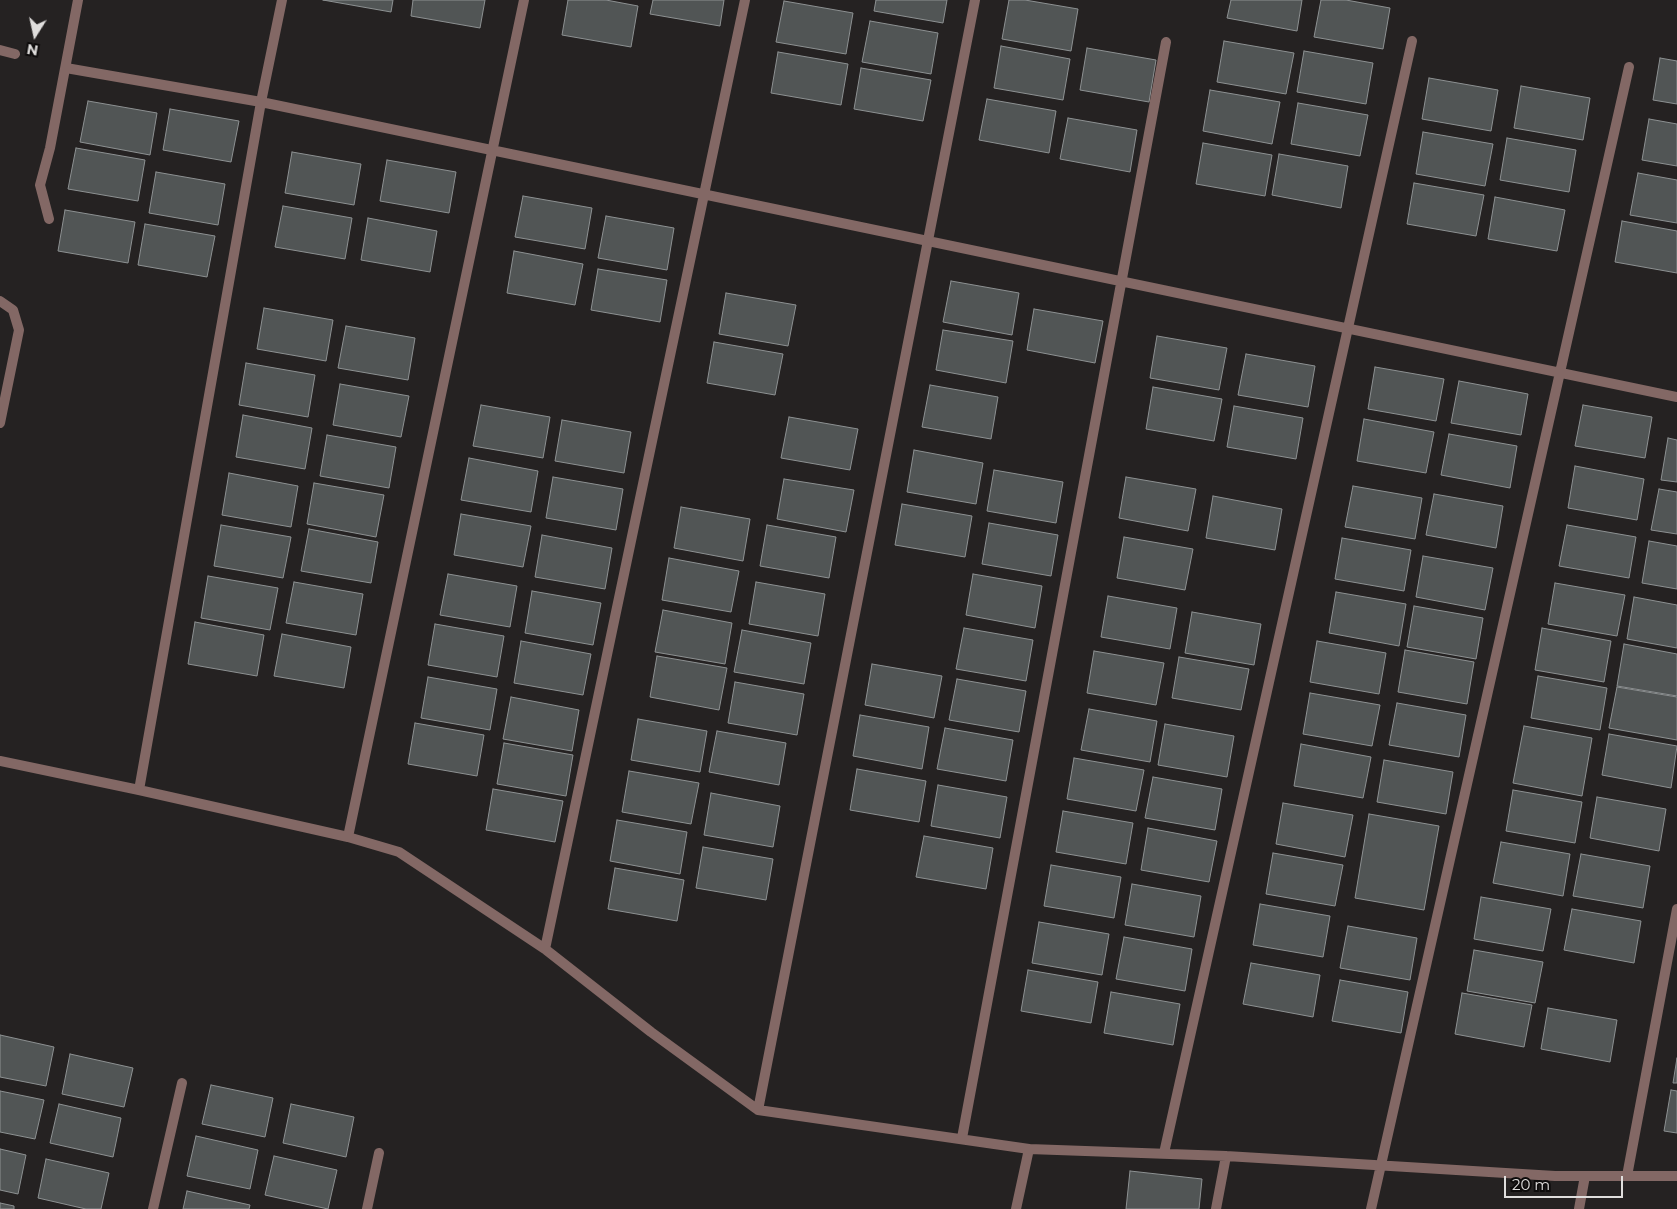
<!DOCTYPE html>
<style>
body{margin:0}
#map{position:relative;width:1677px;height:1209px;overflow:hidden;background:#252222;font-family:Montserrat,sans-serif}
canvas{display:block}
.north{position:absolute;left:10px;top:10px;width:50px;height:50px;-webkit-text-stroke:4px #0e0c0c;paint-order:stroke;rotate:190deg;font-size:14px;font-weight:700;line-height:20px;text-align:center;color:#e0dedd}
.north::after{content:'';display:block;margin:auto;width:18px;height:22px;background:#e0dedd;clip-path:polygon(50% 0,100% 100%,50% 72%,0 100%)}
.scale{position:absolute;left:1504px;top:1176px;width:119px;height:22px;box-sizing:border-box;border:2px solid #e0dedd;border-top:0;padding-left:6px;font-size:15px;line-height:18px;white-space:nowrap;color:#e0dedd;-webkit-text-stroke:4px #0e0c0c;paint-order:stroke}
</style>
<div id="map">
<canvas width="1677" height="1209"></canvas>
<div class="north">N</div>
<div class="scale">20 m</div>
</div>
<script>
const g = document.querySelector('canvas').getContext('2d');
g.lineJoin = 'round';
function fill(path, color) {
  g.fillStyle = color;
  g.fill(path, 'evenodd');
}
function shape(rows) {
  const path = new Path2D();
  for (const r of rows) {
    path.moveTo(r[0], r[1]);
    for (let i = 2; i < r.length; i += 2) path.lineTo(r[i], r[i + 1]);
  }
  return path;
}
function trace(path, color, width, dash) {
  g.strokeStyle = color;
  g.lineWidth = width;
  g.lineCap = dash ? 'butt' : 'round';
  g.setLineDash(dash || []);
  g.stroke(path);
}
const building = shape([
 [323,0,393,0,391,12,323,0],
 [413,0,485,0,480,28,411,16,413,0],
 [568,0,606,0,638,6,631,47,562,35,568,0],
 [653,0,724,0,720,26,650,14,653,0],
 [876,0,947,0,943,23,874,11,876,0],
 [1009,0,1025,0,1078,9,1071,51,1002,39,1009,0],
 [1231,0,1302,0,1297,31,1227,18,1231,0],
 [1321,0,1346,0,1390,8,1383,49,1314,37,1321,0],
 [784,1,853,13,846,54,776,42,784,1],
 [870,21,938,33,931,74,862,62,870,21],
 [1224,41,1294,53,1286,94,1217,82,1224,41],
 [1001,46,1070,59,1063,100,994,88,1001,46],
 [1087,48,1156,60,1149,102,1080,90,1087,48],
 [1304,51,1373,63,1366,104,1297,92,1304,51],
 [778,52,848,64,841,105,771,93,778,52],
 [1660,58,1677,61,1677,104,1653,100,1660,58],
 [861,68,931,80,923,121,854,109,861,68],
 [1429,78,1498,90,1491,131,1422,119,1429,78],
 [1521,86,1590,98,1583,140,1514,128,1521,86],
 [1210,90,1280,102,1272,144,1203,131,1210,90],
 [987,99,1056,111,1049,153,979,140,987,99],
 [88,101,157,113,150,155,80,142,88,101],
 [1298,103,1368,115,1360,156,1291,144,1298,103],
 [170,109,239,121,231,162,163,150,170,109],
 [1068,118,1137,130,1130,172,1060,159,1068,118],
 [1649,119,1677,124,1677,166,1642,160,1649,119],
 [1423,132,1493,144,1485,186,1416,174,1423,132],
 [1507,138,1576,150,1569,192,1500,180,1507,138],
 [1203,143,1272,155,1265,196,1196,184,1203,143],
 [76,148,145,160,138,201,68,189,76,148],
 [292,152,361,164,354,205,285,193,292,152],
 [1279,154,1348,166,1341,208,1272,195,1279,154],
 [387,160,456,172,449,213,380,201,387,160],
 [156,172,225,184,218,225,149,213,156,172],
 [1638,173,1677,180,1677,223,1630,215,1638,173],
 [1414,183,1484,195,1476,236,1407,224,1414,183],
 [523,196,592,208,585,249,515,237,523,196],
 [1495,197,1565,210,1557,251,1488,239,1495,197],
 [283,206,352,218,345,259,275,247,283,206],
 [65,210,135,222,128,263,58,251,65,210],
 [606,216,674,228,667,270,598,258,606,216],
 [368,218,437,231,430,272,361,260,368,218],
 [1622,221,1677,231,1677,273,1615,262,1622,221],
 [145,224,215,236,207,277,138,265,145,224],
 [514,251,583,264,575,305,507,293,514,251],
 [598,269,667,280,660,322,591,310,598,269],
 [951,281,1019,293,1012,335,943,322,951,281],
 [726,293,796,305,788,346,719,334,726,293],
 [264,308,333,320,326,361,257,349,264,308],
 [1034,309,1103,321,1095,363,1027,350,1034,309],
 [346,326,415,338,408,380,338,368,346,326],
 [943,330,1013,341,1006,383,936,370,943,330],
 [1157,336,1227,348,1219,390,1150,378,1157,336],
 [714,342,783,354,775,395,707,383,714,342],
 [1246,354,1315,366,1308,407,1238,395,1246,354],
 [246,363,315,375,308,417,239,405,246,363],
 [1375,367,1444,379,1436,421,1368,409,1375,367],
 [1459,381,1528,394,1521,435,1451,423,1459,381],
 [340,384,409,396,401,437,333,425,340,384],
 [930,385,998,397,991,439,922,427,930,385],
 [1153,387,1222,399,1214,441,1146,429,1153,387],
 [481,405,550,417,543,458,473,446,481,405],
 [1583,405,1652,417,1645,458,1575,446,1583,405],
 [1234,406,1303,418,1296,459,1227,447,1234,406],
 [243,415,312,428,305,469,236,457,243,415],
 [789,417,858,429,850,470,781,458,789,417],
 [1364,419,1434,432,1426,473,1357,461,1364,419],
 [562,420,631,432,624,473,555,461,562,420],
 [1449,434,1517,446,1510,488,1441,475,1449,434],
 [327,435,396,447,389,488,320,476,327,435],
 [1668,438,1677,440,1677,482,1661,480,1668,438],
 [914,450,983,463,976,504,907,492,914,450],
 [469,458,538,471,531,512,461,500,469,458],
 [1575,466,1644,479,1637,520,1568,508,1575,466],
 [994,470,1063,482,1056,523,987,511,994,470],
 [229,473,298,486,291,527,222,515,229,473],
 [553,477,623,489,616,530,546,518,553,477],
 [1126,477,1196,489,1188,531,1119,518,1126,477],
 [784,479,854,490,846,532,777,519,784,479],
 [314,483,384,495,376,537,307,524,314,483],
 [1353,486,1422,498,1415,539,1345,527,1353,486],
 [1659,489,1677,492,1677,534,1651,530,1659,489],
 [1434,494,1503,506,1496,548,1426,535,1434,494],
 [1213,496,1282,509,1275,550,1206,538,1213,496],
 [902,504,972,516,965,557,895,545,902,504],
 [681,507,750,519,743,561,674,548,681,507],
 [461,514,531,526,523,567,454,555,461,514],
 [989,523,1058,535,1051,576,982,564,989,523],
 [221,525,291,537,283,578,214,566,221,525],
 [767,525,836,537,829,578,760,566,767,525],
 [1567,525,1636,537,1629,578,1559,566,1567,525],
 [309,529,378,542,371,583,301,571,309,529],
 [542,535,612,548,605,589,535,577,542,535],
 [1124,537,1193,549,1185,590,1117,578,1124,537],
 [1342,538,1411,550,1404,591,1335,579,1342,538],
 [1649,541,1677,546,1677,589,1642,583,1649,541],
 [1423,556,1493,568,1485,610,1416,597,1423,556],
 [669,558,739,571,731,612,662,600,669,558],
 [448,574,517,586,510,627,440,615,448,574],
 [973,574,1042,586,1035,628,966,615,973,574],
 [208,576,278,588,270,630,201,618,208,576],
 [294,582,363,594,356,635,286,623,294,582],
 [756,582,825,594,818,636,749,624,756,582],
 [1555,583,1625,595,1617,636,1548,624,1555,583],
 [532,591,601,603,593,645,525,633,532,591],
 [1336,592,1406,604,1399,646,1329,633,1336,592],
 [1108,596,1177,608,1170,649,1101,637,1108,596],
 [1634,597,1677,605,1677,648,1627,639,1634,597],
 [1414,606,1483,618,1476,659,1407,647,1414,606],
 [663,610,732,623,725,664,655,652,663,610],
 [1192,612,1261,624,1254,665,1185,653,1192,612],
 [195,622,264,635,257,676,188,664,195,622],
 [435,624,504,636,497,677,428,665,435,624],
 [964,628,1033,640,1026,681,956,669,964,628],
 [1542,628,1611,641,1604,682,1535,670,1542,628],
 [742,630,811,643,804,684,734,672,742,630],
 [282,634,351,647,344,688,274,676,282,634],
 [521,641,591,654,583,695,514,683,521,641],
 [1317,641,1386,653,1379,694,1310,682,1317,641],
 [1624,644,1677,654,1677,696,1617,686,1624,644],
 [1405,650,1474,662,1467,704,1398,692,1405,650],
 [1094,651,1164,663,1156,705,1087,693,1094,651],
 [657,656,727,668,719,710,650,697,657,656],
 [1179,657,1249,669,1241,710,1172,698,1179,657],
 [872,664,942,676,934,718,865,705,872,664],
 [1538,676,1607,688,1600,730,1531,718,1538,676],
 [428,677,497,689,490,730,421,718,428,677],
 [957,679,1026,691,1019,732,949,720,957,679],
 [735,682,804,694,797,735,728,723,735,682],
 [1617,687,1677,697,1677,740,1609,728,1617,687],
 [1310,693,1380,705,1372,746,1303,734,1310,693],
 [511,697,579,710,572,751,503,739,511,697],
 [1397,703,1466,715,1459,757,1389,745,1397,703],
 [1089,709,1157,721,1150,762,1081,750,1089,709],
 [860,715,929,727,922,769,853,756,860,715],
 [638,719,707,731,700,772,631,760,638,719],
 [415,723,484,735,477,776,408,764,415,723],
 [1165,724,1234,736,1227,777,1158,765,1165,724],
 [1524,726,1592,738,1582,796,1513,783,1524,726],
 [945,728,1013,740,1006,781,937,769,945,728],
 [717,731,786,743,779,785,709,772,717,731],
 [1609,734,1677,746,1671,788,1602,775,1609,734],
 [504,743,573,755,566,796,497,784,504,743],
 [1301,744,1371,757,1363,798,1294,786,1301,744],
 [1074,758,1144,770,1136,811,1067,799,1074,758],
 [1384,760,1453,772,1446,814,1377,802,1384,760],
 [857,769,926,781,919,822,850,810,857,769],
 [629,771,699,783,691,824,622,812,629,771],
 [1153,777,1222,789,1215,830,1145,818,1153,777],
 [938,785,1007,797,1000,838,931,826,938,785],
 [493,789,563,801,555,842,486,830,493,789],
 [1513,790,1582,802,1575,843,1506,831,1513,790],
 [711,793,780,806,773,847,704,835,711,793],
 [1597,797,1666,809,1659,851,1590,838,1597,797],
 [1283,803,1353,815,1345,857,1276,844,1283,803],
 [1063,811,1133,823,1126,864,1056,852,1063,811],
 [1369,814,1439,826,1424,910,1355,898,1369,814],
 [617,820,687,832,680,874,610,861,617,820],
 [1148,828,1217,841,1209,882,1141,870,1148,828],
 [924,836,993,848,986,889,916,877,924,836],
 [1501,842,1570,854,1563,896,1493,883,1501,842],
 [703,847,773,859,766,900,696,888,703,847],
 [1273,853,1343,865,1335,906,1266,894,1273,853],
 [1581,854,1650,866,1643,908,1573,896,1581,854],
 [1051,865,1121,877,1114,918,1044,906,1051,865],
 [615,868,684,880,677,921,608,909,615,868],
 [1132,884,1201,896,1194,937,1125,925,1132,884],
 [1481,897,1551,909,1543,951,1474,939,1481,897],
 [1260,904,1330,916,1323,957,1253,945,1260,904],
 [1572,909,1641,921,1634,963,1564,950,1572,909],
 [1039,922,1109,934,1102,975,1032,963,1039,922],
 [1348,926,1417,938,1410,980,1340,968,1348,926],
 [1124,937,1192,949,1185,991,1116,979,1124,937],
 [1474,950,1543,962,1535,1003,1467,991,1474,950],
 [1251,963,1320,975,1313,1017,1243,1004,1251,963],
 [1028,970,1098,982,1091,1023,1021,1011,1028,970],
 [1340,980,1408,992,1401,1033,1332,1021,1340,980],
 [1111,992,1180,1004,1173,1045,1104,1033,1111,992],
 [1462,993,1532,1005,1524,1047,1455,1034,1462,993],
 [1548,1008,1617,1020,1610,1062,1541,1049,1548,1008],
 [0,1035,54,1047,46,1086,0,1077,0,1035],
 [70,1054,133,1068,124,1107,62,1094,70,1054],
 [1677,1058,1677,1083,1673,1083,1677,1058],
 [211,1085,273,1098,265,1137,202,1124,211,1085],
 [1671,1090,1677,1091,1677,1133,1664,1131,1671,1090],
 [0,1091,44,1100,35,1139,0,1132,0,1091],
 [59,1104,121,1118,113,1157,50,1143,59,1104],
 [291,1104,354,1117,346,1157,283,1143,291,1104],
 [196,1136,258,1150,250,1189,187,1176,196,1136],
 [0,1149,26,1155,18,1194,0,1190,0,1149],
 [274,1156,337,1170,328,1209,265,1195,274,1156],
 [46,1159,109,1173,101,1209,86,1209,38,1198,46,1159],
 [1130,1171,1202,1179,1199,1209,1126,1209,1130,1171],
 [187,1191,250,1205,249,1209,183,1209,187,1191],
 [0,1203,14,1206,14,1209,0,1209,0,1203]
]);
fill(building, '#515555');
trace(building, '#8d9192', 1);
trace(shape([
 [0,50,15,54],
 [66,68,261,102,1677,397],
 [49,219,40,185,50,148,78,0],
 [0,301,13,310,19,330,0,423],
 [0,761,139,790,348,837,399,852,545,949,651,1032,758,1110,1029,1149,1226,1156,1555,1176,1677,1176],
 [139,790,261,102,282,0],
 [348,837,524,0],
 [545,949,745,0],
 [758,1110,975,0],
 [962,1138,1166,42],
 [1164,1153,1412,41],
 [1627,1176,1677,909],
 [153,1209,182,1083],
 [367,1209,379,1153],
 [1016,1209,1029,1149],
 [1216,1209,1226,1156],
 [1371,1209,1629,67],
 [1579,1209,1585,1176]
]), '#836865', 10);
</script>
